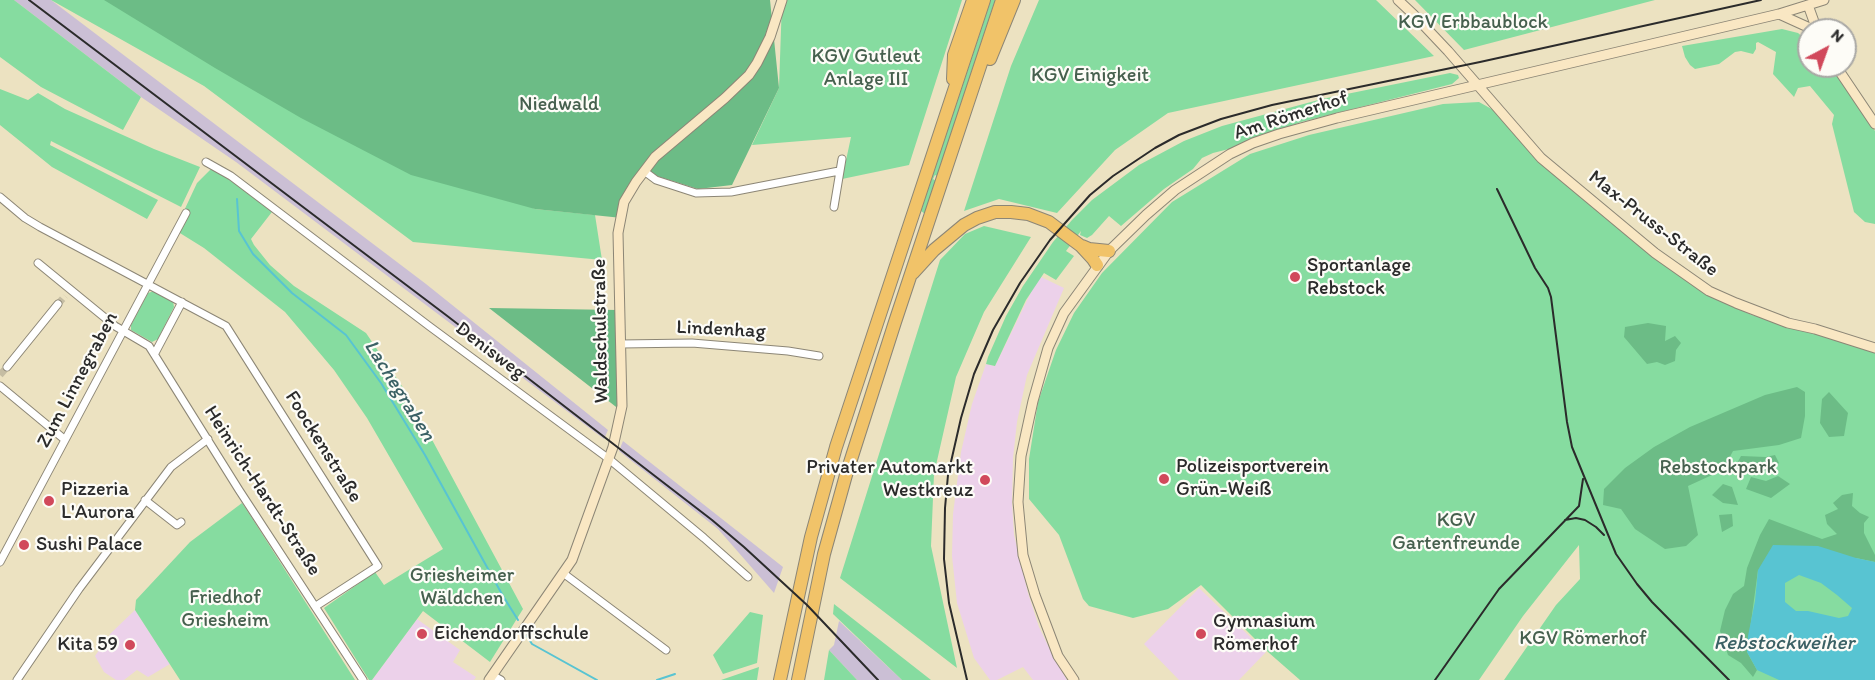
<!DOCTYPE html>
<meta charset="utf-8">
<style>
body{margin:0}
#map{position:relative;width:1875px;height:680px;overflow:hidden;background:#ece2c1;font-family:Itim,sans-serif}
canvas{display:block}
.north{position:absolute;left:1797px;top:18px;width:60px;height:60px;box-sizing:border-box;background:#fdfcf7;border:2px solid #a9a8a5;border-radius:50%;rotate:41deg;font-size:16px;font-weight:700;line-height:24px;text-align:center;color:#2b2b2b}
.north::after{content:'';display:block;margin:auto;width:21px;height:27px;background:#d1495b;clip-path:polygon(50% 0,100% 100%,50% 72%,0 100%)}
</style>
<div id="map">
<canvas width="1875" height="680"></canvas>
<div class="north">N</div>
</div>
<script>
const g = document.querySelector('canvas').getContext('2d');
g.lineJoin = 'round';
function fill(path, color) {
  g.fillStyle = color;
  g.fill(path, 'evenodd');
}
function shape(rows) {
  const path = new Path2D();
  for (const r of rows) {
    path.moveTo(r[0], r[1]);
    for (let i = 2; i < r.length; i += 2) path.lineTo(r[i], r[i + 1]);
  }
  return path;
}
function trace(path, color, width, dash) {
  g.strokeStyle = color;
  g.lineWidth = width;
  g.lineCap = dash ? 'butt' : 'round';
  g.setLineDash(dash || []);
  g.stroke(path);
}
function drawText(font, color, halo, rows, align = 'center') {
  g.font = font + ' Itim,sans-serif';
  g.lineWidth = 4.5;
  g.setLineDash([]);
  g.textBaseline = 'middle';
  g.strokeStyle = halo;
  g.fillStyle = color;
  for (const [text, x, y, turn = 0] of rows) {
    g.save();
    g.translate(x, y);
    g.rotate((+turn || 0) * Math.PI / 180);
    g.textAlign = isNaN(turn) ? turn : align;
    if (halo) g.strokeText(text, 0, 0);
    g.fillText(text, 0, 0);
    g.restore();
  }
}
fill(shape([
 [1039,276,1064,288,1027,375,1017,422,1013,458,1012,503,1014,535,1028,593,1039,627,1054,658,1067,680,1033,680,1023,667,997,680,990,680,974,658,957,603,952,556,953,514,961,452,972,404,986,364,995,366],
 [1199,588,1266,652,1239,680,1179,680,1144,644],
 [135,610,170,664,148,677,137,670,124,680,116,680,104,672,95,656,111,633],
 [417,619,460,650,453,662,476,677,474,680,372,680]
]), '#ecd1ea');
fill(shape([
 [14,0,51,0,426,284,608,430,604,439,236,162,141,97],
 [623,441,783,567,774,593,718,529,619,451],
 [839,621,902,680,857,680,829,650,834,645]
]), '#cbbfd5');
fill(shape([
 [0,0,14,0,141,97,123,130,41,87,0,57],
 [51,0,106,0,535,209,595,215,602,260,413,242,204,86],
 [782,0,962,0,909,165,842,179,851,137,752,145,779,88],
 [991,0,995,0,937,176,935,175,933,179,936,181,925,214,921,211],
 [1039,0,1376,0,1434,56,1168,113,1115,150,1057,213,999,199,964,211,1011,66],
 [1415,0,1655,0,1464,50],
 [1782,29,1798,33,1809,42,1809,66,1831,66,1875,131,1875,224,1865,222,1854,212,1832,124,1834,115,1810,86,1798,88,1794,97,1773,74,1776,52,1758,42,1756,43,1756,49,1753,54,1741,51,1735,52,1719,64,1695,69,1690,65,1685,57,1682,46],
 [1450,73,1458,75,1459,78,1452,84,1301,122,1229,149,1213,153,1202,158,1193,169,1164,189,1121,226,1109,216,1092,235,1087,238,1080,235,1081,231,1066,251,1074,256,1056,280,1044,273,1026,300,995,366,986,364,988,357,1006,316,1023,286,1053,242,1072,220,1092,200,1139,165,1184,141,1222,126,1322,99],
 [0,89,28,100,38,93,65,109,154,149,200,167,181,207,51,141,50,145,158,200,147,219,52,167,0,125],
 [1479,102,1497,112,1547,169,1586,198,1706,294,1752,315,1875,351,1875,680,1504,680,1556,605,1580,579,1579,545,1523,616,1479,680,1300,680,1268,652,1201,585,1168,609,1133,618,1089,606,1083,599,1059,535,1029,499,1029,459,1038,402,1056,350,1074,313,1102,273,1172,202,1250,154,1309,135,1443,104],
 [211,169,247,183,275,208,251,239,254,245,270,265,294,286,366,333,408,395,523,609,490,662,423,611,372,680,369,680,324,608,375,572,384,585,443,549,367,418,334,370,285,312,204,248,175,230,197,183],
 [984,226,1031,237,984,312,956,377,934,474,931,546,957,668,840,578,940,260,965,234],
 [154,291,173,301,174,307,158,339,152,342,131,330,131,325,148,293],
 [242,503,252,518,355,680,180,680,135,610,136,600,190,542],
 [834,604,931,680,902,680,833,614],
 [750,612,763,615,757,663,723,674,713,655],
 [829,650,857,680,824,680],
 [759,667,757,680,721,680]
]), '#86dca0');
fill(shape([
 [104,0,770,0,779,88,732,185,698,189,644,172,622,218,535,209,411,175,301,118,215,68],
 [489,308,618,310,620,410],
 [1648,323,1666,326,1665,341,1675,336,1681,343,1676,350,1675,361,1665,365,1657,362,1647,364,1624,337,1625,327],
 [1797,387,1805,392,1805,416,1801,438,1779,445,1733,451,1723,470,1688,486,1698,535,1686,546,1665,549,1635,529,1621,509,1603,505,1604,489,1625,468,1654,447,1690,427,1765,395],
 [1829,392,1848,413,1844,436,1829,437,1820,423,1822,399],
 [1775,455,1779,463,1769,471,1750,469,1738,470,1736,465,1741,456,1766,457],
 [1778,476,1790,484,1771,498,1746,489,1751,477,1766,481],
 [1723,484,1732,487,1738,505,1723,503,1712,495],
 [1853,493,1852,506,1860,513,1869,517,1864,523,1864,533,1875,555,1875,562,1856,558,1758,570,1747,652,1757,670,1753,677,1741,663,1728,655,1720,631,1725,610,1733,594,1744,586,1747,568,1760,535,1769,519,1822,539,1837,534,1827,524,1825,515,1838,509,1833,503,1842,495],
 [1732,514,1733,526,1722,532,1719,515]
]), '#6cbc86');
fill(shape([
 [1773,545,1818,546,1856,558,1875,562,1875,680,1779,680,1757,670,1747,652,1748,636,1755,601,1758,570],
 [1799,575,1821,583,1837,595,1852,608,1848,616,1839,618,1808,611,1796,611,1785,602,1785,583]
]), '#58c4d2');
trace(shape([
 [237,199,239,231,253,254,292,293,346,335,381,383,425,455,503,596,518,620],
 [525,633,532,644,597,680],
 [657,680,675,674]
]), '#58c4d2', 2);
trace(shape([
 [58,304,65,296],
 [0,375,7,367]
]), '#c5bda3', 7, [7, 3.5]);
const street = shape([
 [206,162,231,176,429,326,609,459,704,538,748,577],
 [644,171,656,180,696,193,731,192,839,171],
 [0,197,25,218,40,227,226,326,378,566,316,606],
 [834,207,842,159],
 [38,263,115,326,149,346,239,490,363,680],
 [621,344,692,343,788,351,819,356],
 [155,353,182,302],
 [7,367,58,304],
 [0,386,64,439],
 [145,500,177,525,181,522],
 [0,562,186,213],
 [563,573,666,650],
 [492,675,501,680],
 [17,680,79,589,171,467,208,439]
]);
const secondary = shape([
 [1398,0,1414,15,1448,51,1541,158,1655,253,1709,291,1736,303,1788,323,1815,329,1875,348],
 [1808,5,1817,30],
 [1779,14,1812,29],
 [1836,66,1875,124],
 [489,680,572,560,613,447,622,406,618,233,624,202,636,182,655,157,725,98,749,75,757,63,770,37,782,0],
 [1074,680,1058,656,1035,595,1023,555,1018,502,1021,456,1033,401,1048,348,1064,313,1109,251,1146,215,1175,190,1230,154,1253,143,1279,134,1337,118,1779,14,1824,0]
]);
const highway = shape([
 [990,59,1014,0],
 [953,79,954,55,973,0],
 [1082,246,1089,249,1109,251],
 [913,273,934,250,964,225,977,218,995,212,1011,212,1028,214,1049,222,1081,246,1093,259,1097,265],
 [780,680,811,537,836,447,984,0],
 [798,680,824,554,846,475,895,322,1002,0]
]);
trace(street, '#8c8676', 9);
trace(secondary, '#8c8676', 11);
trace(highway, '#8c8676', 14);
trace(street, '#fff', 7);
trace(secondary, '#f9e7c3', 9);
trace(highway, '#f1c369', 12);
trace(shape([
 [29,0,446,315,712,520,744,547,807,605,878,680],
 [1497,189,1535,268,1548,288,1551,297,1567,422,1572,447,1616,554,1637,584,1652,602,1729,680],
 [1565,520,1576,518,1585,520,1596,527,1604,535],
 [967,680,949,603,944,559,945,508,948,475,961,418,974,374,993,330,1020,283,1050,240,1090,195,1113,176,1155,148,1179,135,1221,119,1272,105,1480,62,1761,0],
 [1435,680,1499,589,1579,506,1583,479]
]), '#2b2b2b', 2);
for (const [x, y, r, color] of [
 [1295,277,6,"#d1495b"],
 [1164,479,6,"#d1495b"],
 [985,480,6,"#d1495b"],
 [49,501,6,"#d1495b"],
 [24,545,6,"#d1495b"],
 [422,634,6,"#d1495b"],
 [1201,634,6,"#d1495b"],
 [130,645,6,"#d1495b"]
]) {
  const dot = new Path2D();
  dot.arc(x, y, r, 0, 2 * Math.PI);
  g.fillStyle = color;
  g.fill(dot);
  trace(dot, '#fdfcf7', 2);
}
drawText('20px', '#46604e', '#fdfcf7', [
 ["KGV Erbbaublock",1473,23],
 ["KGV Gutleut",866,57],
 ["Anlage III",866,80],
 ["KGV Einigkeit",1090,76],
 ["Niedwald",559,105],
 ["Rebstockpark",1718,468],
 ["KGV",1456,521],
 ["Gartenfreunde",1456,544],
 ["Griesheimer",462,576],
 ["Wäldchen",462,599],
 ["Friedhof",225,598],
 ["Griesheim",225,621],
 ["KGV Römerhof",1583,639]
]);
drawText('20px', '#2b2b2b', '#fdfcf7', [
 ["Am Römerhof",1291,116,-18],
 ["Max-Pruss-Straße",1653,224,38],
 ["Lindenhag",721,330,3],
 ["Waldschulstraße",601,331,-91],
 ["Denisweg",490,351,37],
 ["Zum Linnegraben",78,380,-62],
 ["Foockenstraße",323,447,58],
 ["Heinrich-Hardt-Straße",262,491,57]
]);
drawText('20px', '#2b2b2b', '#fdfcf7', [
 ["Sportanlage",1307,266],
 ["Rebstock",1307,289],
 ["Polizeisportverein",1176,467],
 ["Grün-Weiß",1176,490],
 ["Privater Automarkt",973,468,"right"],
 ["Westkreuz",973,491,"right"],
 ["Pizzeria",61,490],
 ["L'Aurora",61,513],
 ["Sushi Palace",36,545],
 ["Gymnasium",1213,622],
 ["Römerhof",1213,645],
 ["Eichendorffschule",434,634],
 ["Kita 59",118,645,"right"]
], 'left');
drawText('italic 21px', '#3b6165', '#fdfcf7', [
 ["Lachegraben",399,391,58],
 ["Rebstockweiher",1784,644]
]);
</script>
